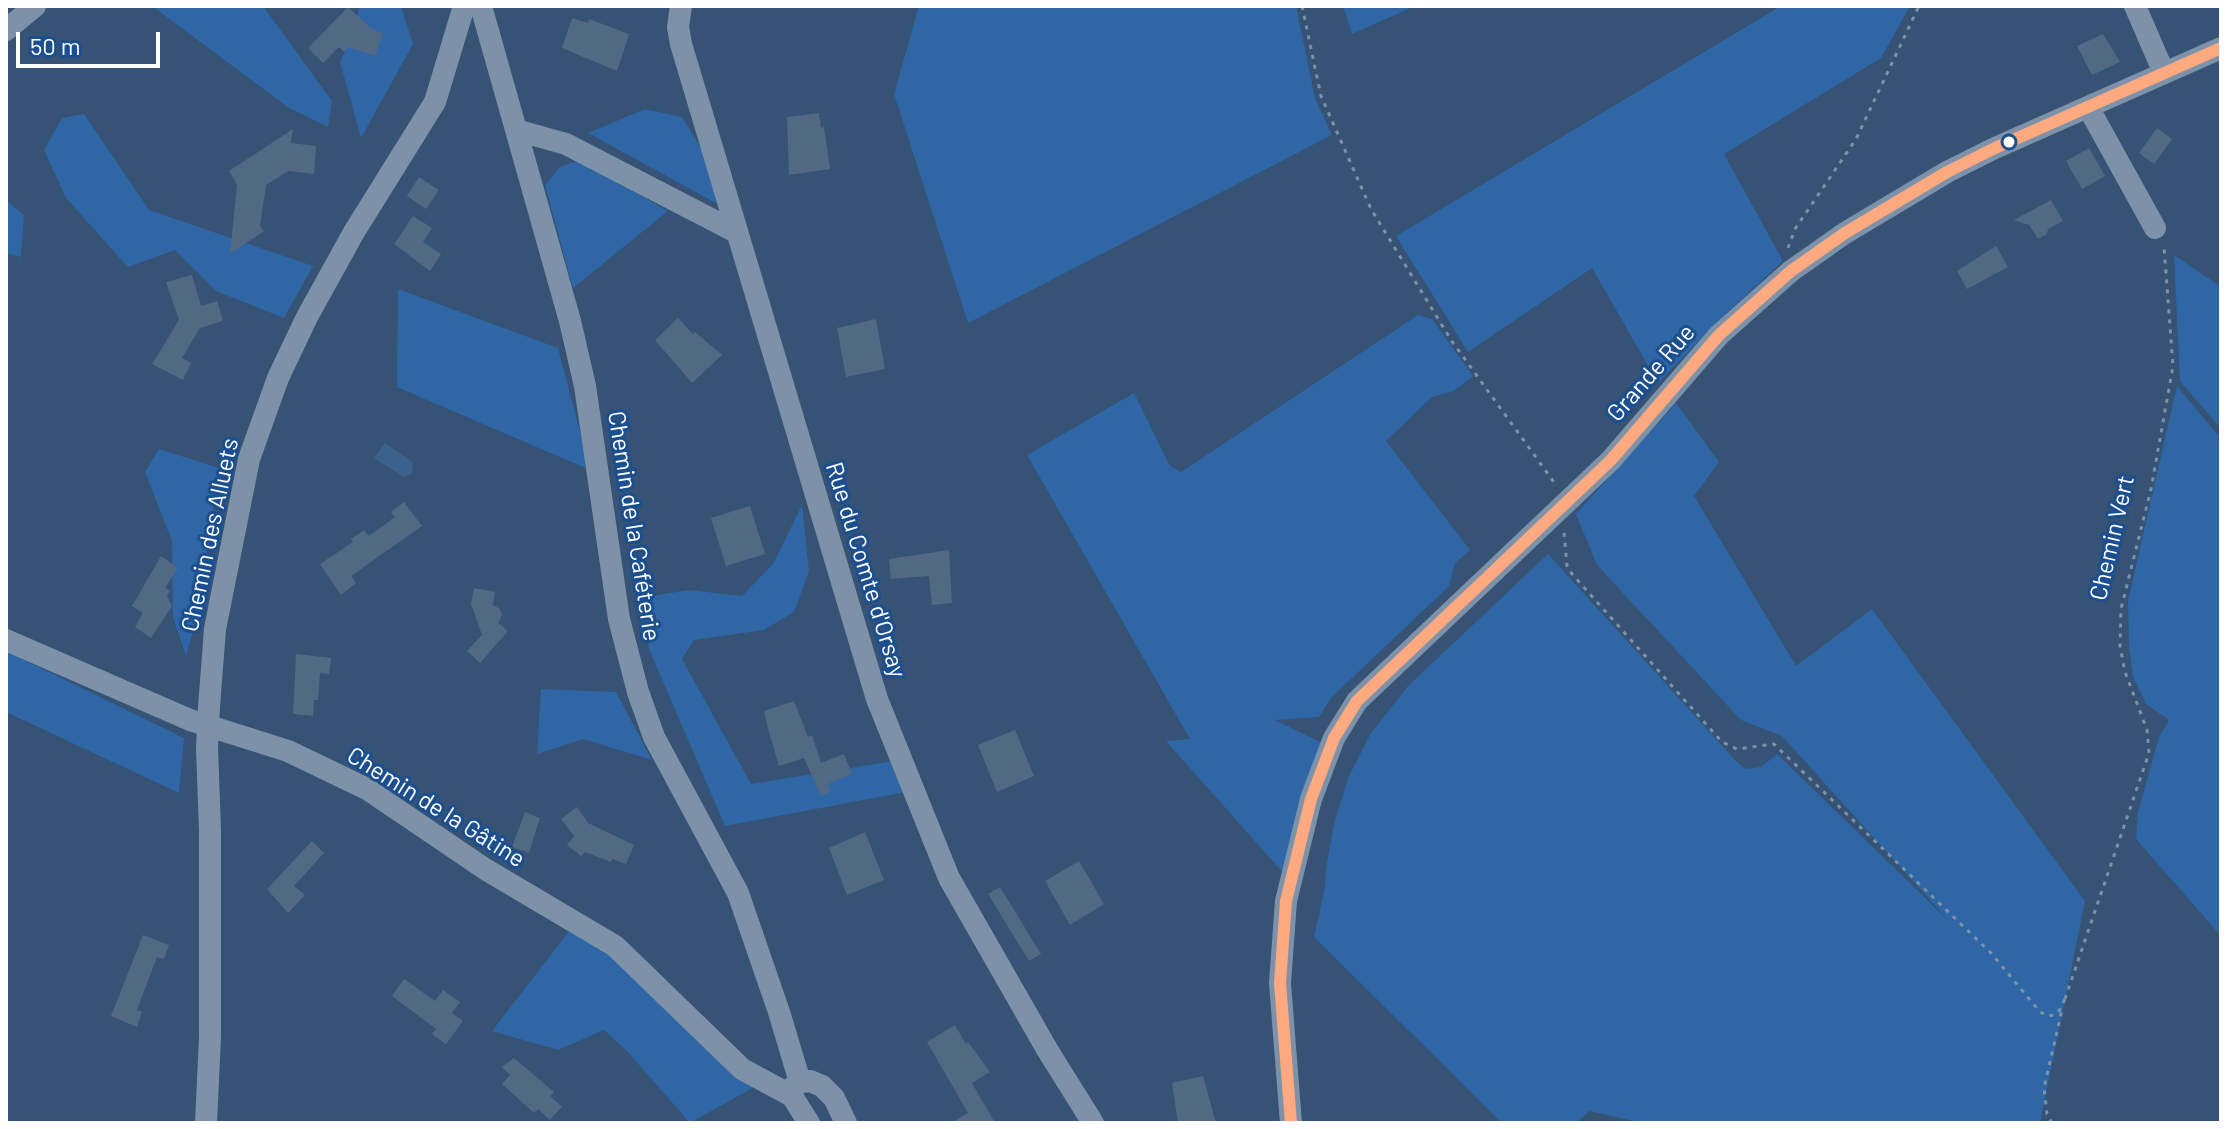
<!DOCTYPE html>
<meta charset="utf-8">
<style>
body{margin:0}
#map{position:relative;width:2227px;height:1129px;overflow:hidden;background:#365274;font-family:Barlow,sans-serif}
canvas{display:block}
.frame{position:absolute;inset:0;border:8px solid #fff;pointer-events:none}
.scale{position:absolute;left:16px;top:32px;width:144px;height:36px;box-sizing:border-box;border:4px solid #fff;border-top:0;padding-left:10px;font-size:24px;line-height:28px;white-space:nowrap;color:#fff;-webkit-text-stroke:6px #1b4f8f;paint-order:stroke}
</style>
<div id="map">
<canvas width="2227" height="1129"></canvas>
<div class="frame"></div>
<div class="scale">50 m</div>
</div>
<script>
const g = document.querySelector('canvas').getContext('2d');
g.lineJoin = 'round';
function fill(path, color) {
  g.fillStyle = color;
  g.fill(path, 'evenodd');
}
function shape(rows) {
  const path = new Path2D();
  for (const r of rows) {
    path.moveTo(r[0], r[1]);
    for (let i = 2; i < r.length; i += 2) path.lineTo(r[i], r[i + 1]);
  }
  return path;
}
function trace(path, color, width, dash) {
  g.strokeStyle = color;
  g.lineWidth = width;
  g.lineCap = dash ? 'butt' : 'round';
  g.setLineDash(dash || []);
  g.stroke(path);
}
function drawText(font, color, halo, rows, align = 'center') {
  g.font = font + ' Barlow,sans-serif';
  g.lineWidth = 6;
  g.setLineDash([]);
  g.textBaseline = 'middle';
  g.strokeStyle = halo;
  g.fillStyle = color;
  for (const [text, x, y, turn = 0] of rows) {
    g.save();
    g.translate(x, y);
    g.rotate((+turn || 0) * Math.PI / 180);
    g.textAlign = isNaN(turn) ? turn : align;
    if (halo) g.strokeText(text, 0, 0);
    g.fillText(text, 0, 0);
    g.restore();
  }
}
fill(shape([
 [152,6,263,6,332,101,328,127,289,108],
 [359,6,401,6,413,44,361,138,340,62,356,27],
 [919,6,1296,6,1315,98,1332,135,968,323,894,94],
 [1343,6,1415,6,1352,34],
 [1781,6,1910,6,1881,58,1724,154,1783,261,1719,320,1658,383,1592,268,1468,352,1396,236],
 [645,109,682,117,708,159,725,208,588,133],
 [84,114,149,210,313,266,284,318,216,291,175,250,128,267,66,198,44,150,62,118],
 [579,160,668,211,573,288,545,185,560,167],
 [6,200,24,215,21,257,6,253],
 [2174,255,2221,287,2221,429,2180,381],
 [398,289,558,348,590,470,397,387],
 [1418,315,1432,319,1473,376,1454,391,1432,397,1386,441,1470,550,1455,563,1449,586,1331,698,1319,717,1275,720,1328,746,1286,876,1166,741,1190,739,1027,455,1134,393,1170,466,1181,472],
 [2177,386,2221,439,2221,936,2136,839,2138,812,2159,737,2169,720,2146,704,2133,677,2129,648,2128,601],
 [1676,403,1719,462,1694,496,1796,666,1872,609,2085,901,2040,1123,1643,1123,1589,1111,1576,1123,1502,1123,1314,937,1325,887,1326,868,1334,824,1348,778,1371,733,1408,686,1548,554,1735,760,1745,769,1761,767,1777,754,1949,921,1782,736,1741,720,1597,565,1576,514],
 [159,449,219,468,198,615,186,656,173,617,172,541,145,472],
 [802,505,809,571,794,612,764,630,694,640,682,659,751,784,899,760,906,792,725,826,649,649,646,597,689,590,742,596,773,564],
 [6,651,184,738,179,793,6,712],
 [541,689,616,692,652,760,583,739,537,754],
 [577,921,758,1085,690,1123,627,1051,604,1030,558,1050,492,1031]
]), '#2f66a5');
fill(shape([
 [385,443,413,462,412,473,404,477,374,458]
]), '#3b618d');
fill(shape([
 [348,7,372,29,383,33,375,56,348,47,344,52,339,47,323,63,308,48],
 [572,18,588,23,589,19,629,34,617,71,562,48],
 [2103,34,2120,62,2092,75,2077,46],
 [819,113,821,128,824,127,830,169,789,175,787,117],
 [2157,128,2172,139,2154,164,2139,153],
 [293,129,291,143,316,146,314,174,288,171,266,185,260,226,264,231,230,254,237,185,229,171],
 [2089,148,2105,176,2082,189,2066,161],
 [419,177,439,190,426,209,407,196],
 [2051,200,2063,221,2048,229,2047,234,2038,239,2029,225,2014,220],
 [413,216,432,228,423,242,441,254,430,271,394,244],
 [1996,246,2008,267,1967,289,1957,271],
 [192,275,201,306,217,301,223,321,200,328,182,358,191,363,183,380,152,364,179,320,166,282],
 [678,318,693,334,695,332,722,355,692,383,655,340],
 [876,319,885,369,846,377,837,328],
 [404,502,422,526,351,576,356,583,341,595,320,564,353,542,351,539,364,530,369,536,395,517,391,512],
 [750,506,765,554,726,566,711,518],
 [949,550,952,603,932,605,929,576,891,579,889,559],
 [161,556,178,568,165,588,170,591,167,596,172,606,151,638,135,627,143,613,132,606],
 [474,588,495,592,493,605,500,609,502,615,498,623,508,631,480,663,467,651,482,635,471,604],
 [296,654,331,658,329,674,320,673,318,700,314,700,313,716,293,714],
 [794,701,808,737,812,735,821,763,844,754,852,774,828,784,830,792,821,796,804,758,779,766,767,725,764,711],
 [1015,730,1034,776,997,792,978,745],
 [577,807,588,823,634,845,626,864,612,859,611,862,585,852,581,856,567,845,574,836,561,819],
 [525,812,540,818,529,853,512,847],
 [865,832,884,880,847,895,829,848],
 [312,841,324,853,294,886,305,895,288,913,267,889],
 [1079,861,1104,904,1070,925,1045,881],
 [1000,887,1041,954,1029,961,988,894],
 [143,935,169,945,164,959,157,957,137,1010,142,1012,137,1027,111,1016],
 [404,979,435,1001,443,990,460,1002,452,1013,463,1021,446,1044,432,1034,436,1029,392,996],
 [955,1025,966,1044,968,1042,990,1072,972,1083,995,1123,951,1123,968,1113,927,1042],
 [514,1058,554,1092,550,1096,562,1107,550,1120,538,1109,534,1113,502,1084,510,1075,502,1067],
 [1203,1076,1216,1123,1178,1123,1172,1083]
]), '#526984');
trace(shape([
 [1302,6,1321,96,1371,209,1451,340,1556,485],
 [1788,248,1795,229,1856,139,1919,6],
 [1564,533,1567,566,1572,574,1722,742,1737,749,1774,744,1991,953,2040,1012,2048,1016,2054,1015,2059,1011,2065,999],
 [2065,999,2149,753,2147,730,2125,672,2120,646,2121,609,2151,489,2173,366,2164,247],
 [2052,1123,2047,1114,2044,1088,2062,1010]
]), '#7d92a8', 3, [4, 6]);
trace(shape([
 [481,6,570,321,585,386,619,619,638,692,654,737,738,893,779,1012,800,1082],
 [681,6,678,27,681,44,877,699,949,878,1048,1051,1093,1123],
 [2135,6,2164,73],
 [6,30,35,6],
 [2088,107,2155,228],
 [516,130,566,144,736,232],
 [6,640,190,720,288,751,367,789,485,869,615,946,742,1069,792,1096],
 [206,1123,210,1037,210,830,207,748,209,707,215,629,249,459,278,378,307,317,354,232,435,102,464,6],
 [809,1123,792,1096,794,1086,800,1082,810,1081,822,1086,834,1098,846,1123],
 [1291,1123,1280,983,1286,901,1311,799,1334,738,1357,701,1611,460,1719,335,1791,271,1845,233,1947,172,1995,148,2221,48]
]), '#7d92a8', 22);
trace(shape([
 [1291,1123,1280,983,1286,901,1311,799,1334,738,1357,701,1611,460,1719,335,1791,271,1845,233,1947,172,1995,148,2221,48]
]), '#ffa980', 12);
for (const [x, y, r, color] of [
 [2009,142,7,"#fff"]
]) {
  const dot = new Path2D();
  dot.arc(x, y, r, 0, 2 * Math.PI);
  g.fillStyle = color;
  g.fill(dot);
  trace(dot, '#1b4f8f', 3);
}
drawText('24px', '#fff', '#1b4f8f', [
 ["Grande Rue",1651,373,-49],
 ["Chemin de la Caféterie",634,526,81],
 ["Chemin des Alluets",210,535,-78],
 ["Chemin Vert",2112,538,-77],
 ["Rue du Comte d'Orsay",866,570,73],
 ["Chemin de la Gâtine",436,807,32]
]);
</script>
